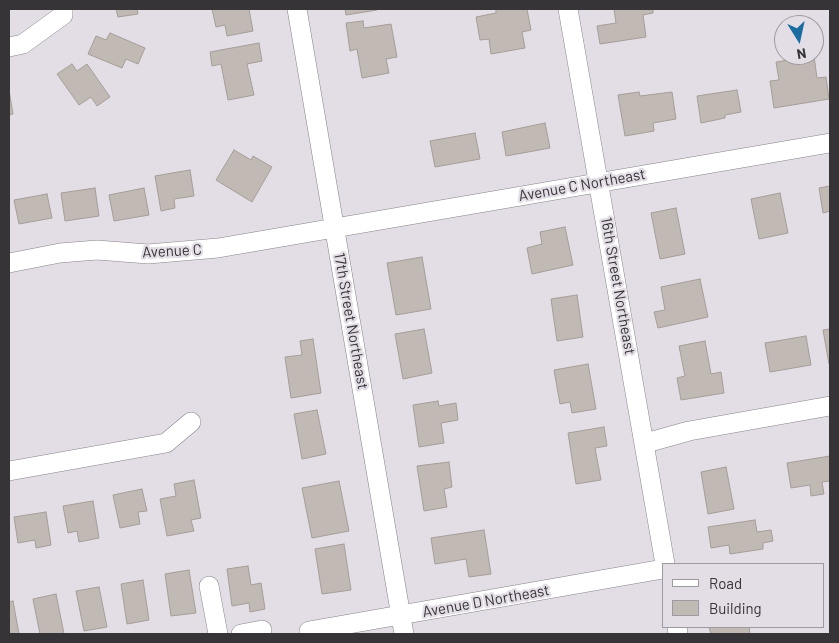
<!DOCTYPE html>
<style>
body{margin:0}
#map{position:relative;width:839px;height:643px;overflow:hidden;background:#e3dde5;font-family:Barlow,sans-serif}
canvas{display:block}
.frame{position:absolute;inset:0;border:10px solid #363437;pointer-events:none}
.legend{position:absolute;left:662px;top:563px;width:162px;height:65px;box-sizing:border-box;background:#e3dde5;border:1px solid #9e999f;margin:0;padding:6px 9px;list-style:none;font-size:15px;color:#363437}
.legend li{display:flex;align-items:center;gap:10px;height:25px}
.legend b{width:25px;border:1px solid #9e999f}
.north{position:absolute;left:774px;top:15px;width:50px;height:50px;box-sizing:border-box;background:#e3dde5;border:1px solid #9e999f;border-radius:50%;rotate:170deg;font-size:14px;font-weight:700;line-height:20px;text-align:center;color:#363437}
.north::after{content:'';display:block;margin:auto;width:18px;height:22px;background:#1a6d9e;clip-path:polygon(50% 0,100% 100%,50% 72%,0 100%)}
</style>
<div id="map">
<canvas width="839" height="643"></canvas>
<div class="frame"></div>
<ul class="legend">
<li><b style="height:6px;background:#fff"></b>Road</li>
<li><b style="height:14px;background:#c1b9b4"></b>Building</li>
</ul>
<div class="north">N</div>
</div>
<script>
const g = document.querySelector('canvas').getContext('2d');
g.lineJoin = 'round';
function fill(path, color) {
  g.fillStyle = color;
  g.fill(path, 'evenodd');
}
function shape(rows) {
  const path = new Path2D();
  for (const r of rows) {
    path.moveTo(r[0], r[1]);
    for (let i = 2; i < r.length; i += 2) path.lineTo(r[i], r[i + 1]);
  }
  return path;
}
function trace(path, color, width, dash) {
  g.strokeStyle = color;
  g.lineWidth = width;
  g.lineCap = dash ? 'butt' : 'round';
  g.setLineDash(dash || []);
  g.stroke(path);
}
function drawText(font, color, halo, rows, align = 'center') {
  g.font = font + ' Barlow,sans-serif';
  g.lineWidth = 4.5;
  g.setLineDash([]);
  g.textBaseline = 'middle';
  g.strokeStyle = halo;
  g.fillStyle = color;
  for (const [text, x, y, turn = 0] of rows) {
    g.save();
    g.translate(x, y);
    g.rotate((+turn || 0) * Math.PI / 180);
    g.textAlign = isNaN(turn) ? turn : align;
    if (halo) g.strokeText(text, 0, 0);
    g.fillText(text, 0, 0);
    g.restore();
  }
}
const building = shape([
 [116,9,137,9,138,14,118,17,116,9],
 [212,9,249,9,253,31,227,36,225,25,216,27,212,9],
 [345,9,376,9,377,10,346,15,345,9],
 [496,9,527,9,531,30,522,32,525,48,491,54,489,39,480,40,476,17,496,13,496,9],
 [614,9,653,9,653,13,643,15,646,37,600,44,597,26,616,23,614,9],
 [363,21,364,28,391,24,397,57,386,59,389,73,362,78,357,49,350,51,346,23,363,21],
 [110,33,145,48,138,64,126,59,122,68,88,54,96,36,106,40,110,33],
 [259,43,262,61,247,64,254,95,228,100,221,64,212,66,210,52,259,43],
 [814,56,817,78,826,77,829,99,774,108,770,81,779,80,776,62,814,56],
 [72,64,77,71,87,64,110,97,97,106,91,97,79,105,57,74,72,64],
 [9,90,13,114,9,115,9,90],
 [737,90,741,112,725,115,725,118,701,123,697,96,737,90],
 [639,92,640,96,672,92,676,119,653,123,654,131,625,136,618,95,639,92],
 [545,123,550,148,506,156,502,132,545,123],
 [475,133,480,159,435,167,430,141,475,133],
 [234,150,251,160,253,156,272,167,252,202,216,180,234,150],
 [190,170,194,196,174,199,175,208,161,211,155,176,190,170],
 [830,186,830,211,823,213,819,188,830,186],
 [95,188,99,216,65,221,61,193,95,188],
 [144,188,149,215,114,221,109,195,144,188],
 [780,193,788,233,759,239,751,199,780,193],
 [47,194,52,218,19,224,14,200,47,194],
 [676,208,685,254,660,259,651,213,676,208],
 [565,227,573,265,532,274,527,248,542,244,540,232,565,227],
 [422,257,431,309,396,315,387,263,422,257],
 [700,279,708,317,658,328,654,312,665,310,661,287,700,279],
 [577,295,583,337,557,341,551,299,577,295],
 [424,329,432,373,403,379,395,334,424,329],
 [830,329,830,364,829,364,823,330,830,329],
 [806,336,811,365,770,372,765,343,806,336],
 [313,339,321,393,291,398,285,357,302,355,300,341,313,339],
 [705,341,711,374,721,372,724,393,681,400,677,378,685,376,679,346,705,341],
 [588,364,596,409,572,413,570,402,560,404,554,370,588,364],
 [438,401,439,406,456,403,458,420,441,423,444,443,419,447,413,405,438,401],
 [317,410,326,454,302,459,294,414,317,410],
 [604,427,607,446,595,448,601,480,576,484,568,433,604,427],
 [830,456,830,481,822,482,824,494,811,496,810,485,791,488,787,463,830,456],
 [449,462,452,487,444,489,447,507,424,511,417,466,449,462],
 [726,467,734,509,708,514,701,472,726,467],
 [194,480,201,518,191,520,194,531,167,536,160,499,176,496,174,484,194,480],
 [339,481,349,531,312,538,302,488,339,481],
 [142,489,147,511,138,512,140,524,120,528,113,495,142,489],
 [93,501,99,538,79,542,77,531,68,533,63,506,93,501],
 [46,512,51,545,36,548,35,540,18,543,14,517,46,512],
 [755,520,757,532,771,530,773,541,763,543,763,549,730,554,729,545,711,548,708,527,755,520],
 [484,530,491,574,469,577,466,559,435,564,431,538,484,530],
 [344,544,351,590,322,594,315,549,344,544],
 [248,566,251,585,261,583,265,609,250,612,249,603,232,606,227,569,248,566],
 [189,570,196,613,171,616,165,574,189,570],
 [143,580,149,620,127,624,121,584,143,580],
 [99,587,107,627,84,631,76,591,99,587],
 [56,594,64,634,40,634,33,599,56,594],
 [13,601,19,634,9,634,9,602,13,601],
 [709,627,749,627,750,634,711,634,709,627]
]);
fill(building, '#c1b9b4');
trace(building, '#a59d98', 1);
const street = shape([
 [297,9,404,634],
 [568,9,665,564],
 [9,47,23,44,63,15,63,9],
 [9,263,60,253,97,250,148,254,218,248,830,143],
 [646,443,689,431,830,406],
 [9,471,166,443,191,422],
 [209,586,218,634],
 [677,627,678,634],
 [309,631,663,569],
 [241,634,262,630]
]);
trace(street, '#88838a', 20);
trace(street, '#fff', 19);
drawText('15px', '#363437', '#e3dde5', [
 ["Avenue C Northeast",582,185,-10],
 ["Avenue C",172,251,-3],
 ["16th Street Northeast",618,286,80],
 ["17th Street Northeast",351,321,80],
 ["Avenue D Northeast",486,601,-10]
]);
</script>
